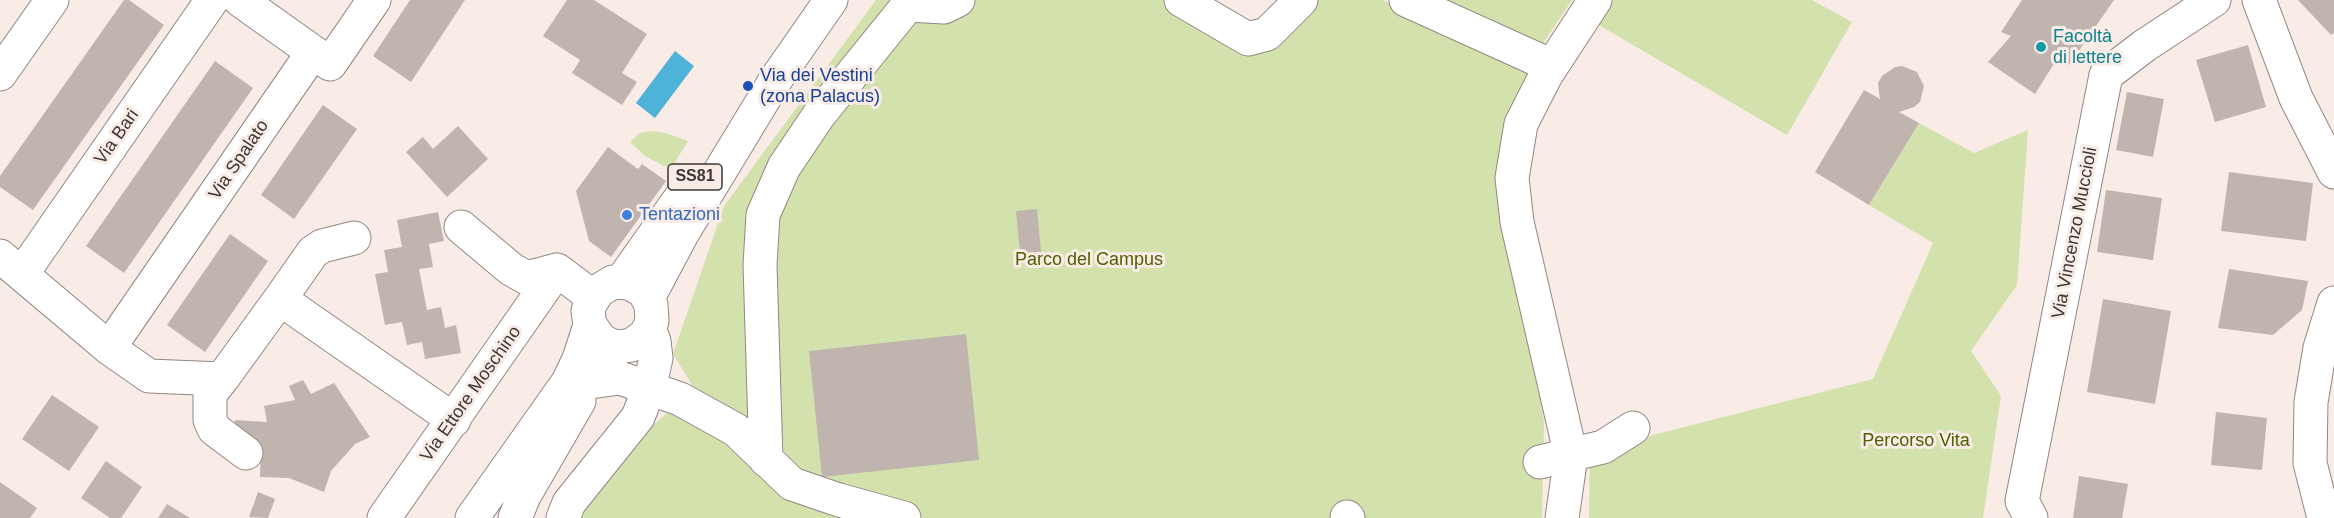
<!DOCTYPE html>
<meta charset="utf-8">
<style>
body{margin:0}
canvas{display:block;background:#f9ebe5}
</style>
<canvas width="2334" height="518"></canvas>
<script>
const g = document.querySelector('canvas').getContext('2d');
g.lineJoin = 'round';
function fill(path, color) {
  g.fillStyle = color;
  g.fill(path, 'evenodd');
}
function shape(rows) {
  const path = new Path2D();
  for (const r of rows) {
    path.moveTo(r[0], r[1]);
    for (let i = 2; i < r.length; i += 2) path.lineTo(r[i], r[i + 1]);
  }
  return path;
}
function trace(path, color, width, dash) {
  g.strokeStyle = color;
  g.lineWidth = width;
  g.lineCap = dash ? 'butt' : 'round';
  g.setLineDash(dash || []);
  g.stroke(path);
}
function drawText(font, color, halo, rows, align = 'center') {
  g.font = font + ' Arial,sans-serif';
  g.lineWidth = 6;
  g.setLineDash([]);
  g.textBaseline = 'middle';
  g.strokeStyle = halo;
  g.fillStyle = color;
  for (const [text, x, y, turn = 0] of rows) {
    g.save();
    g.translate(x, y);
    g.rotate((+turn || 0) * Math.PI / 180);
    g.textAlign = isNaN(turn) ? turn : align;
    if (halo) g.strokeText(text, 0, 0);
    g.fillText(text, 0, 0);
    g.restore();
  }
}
fill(shape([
 [876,0,1181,0,1247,39,1308,0,1382,0,1552,66,1521,124,1517,222,1544,423,1542,518,574,518,635,435,658,421,677,403,721,432,673,354,724,206],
 [1433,0,1572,0,1540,48],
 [1613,0,1812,0,1852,22,1787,135,1597,24],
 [1919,123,1974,153,2028,130,2017,285,1971,351,2001,396,1983,518,1589,518,1590,451,1873,379,1933,243,1869,205],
 [651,131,666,133,688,141,672,167,664,166,645,156,630,142,640,133]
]), '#d3e2ac');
fill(shape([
 [675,51,694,66,655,118,636,103]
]), '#4fb2d8');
fill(shape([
 [124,0,129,0,164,25,33,210,0,187,0,176],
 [410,0,465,0,411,82,373,56],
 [567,0,594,0,647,34,622,73,637,82,622,105,572,73,580,60,543,36],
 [2022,0,2114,0,2069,65,2057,59,2035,94,1988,62,2011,36,2001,32],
 [2298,0,2334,0,2334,33,2331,35],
 [2248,45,2266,107,2215,122,2196,60],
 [215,61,253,88,124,273,86,246],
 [1902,66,1917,72,1924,86,1920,102,1914,107,1899,112,1919,123,1869,205,1815,172,1864,90,1880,99,1878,83,1882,76,1895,67],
 [2127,92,2164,99,2153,157,2116,150],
 [323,105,357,129,294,219,261,195],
 [458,126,488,159,447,197,406,152,423,137,433,149],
 [608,147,638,169,642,164,666,181,611,257,589,241,576,191],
 [2229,172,2313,183,2306,241,2221,231],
 [2106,190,2162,198,2153,260,2097,252],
 [1037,209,1042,261,1021,263,1016,211],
 [438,212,444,241,429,244,433,267,419,269,427,310,441,307,445,328,456,325,461,353,425,359,422,342,407,345,402,322,385,325,375,274,388,272,384,250,402,247,397,220],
 [230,234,268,261,205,352,167,325],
 [2229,269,2308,281,2302,310,2273,335,2218,328],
 [2103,299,2171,311,2155,404,2087,392],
 [966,334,979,460,822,477,809,351],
 [303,380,311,394,334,383,370,437,355,444,331,471,324,492,289,478,260,477,261,444,233,443,235,420,267,422,264,406,295,400,289,386],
 [52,395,99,427,69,471,22,439],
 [2216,412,2267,418,2262,470,2211,465],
 [106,461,142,487,121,518,110,518,81,498],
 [2079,476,2128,484,2122,518,2073,518],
 [0,482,37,508,30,518,0,518],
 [258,492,275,499,268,518,249,517],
 [167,504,190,518,158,518]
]), '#c0b4ae');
const minor = shape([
 [240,0,313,52],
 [1181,0,1248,39,1267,34,1301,0],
 [1406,0,1552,66],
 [2259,0,2296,98,2334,172],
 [908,5,944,7,958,0],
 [0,74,52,0],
 [461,227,511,269,527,278,557,270],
 [0,256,109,348,149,376,222,379,280,299,454,420],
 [22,274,212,0],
 [280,299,313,252,322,246,354,238],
 [109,348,313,52,330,64,374,0],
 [222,379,210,394,210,420,214,429,246,453],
 [590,382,620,378,680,399,736,430,792,484,839,500,904,518],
 [766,460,760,265,763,215,784,167,819,115,912,0],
 [1540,462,1603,447,1633,428],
 [1347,517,1348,518],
 [384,518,557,270,593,297],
 [563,518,569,503,638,417,649,389,656,358,654,341,649,329],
 [1562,518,1571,456,1517,222,1512,178,1521,124,1546,75,1595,0],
 [2031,518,2022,501,2106,75,2144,46,2214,0],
 [2324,518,2310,463,2311,402,2320,348,2334,303]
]);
const major = shape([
 [621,282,686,190],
 [648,298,682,234,776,79,831,0],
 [561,399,590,382,618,347],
 [472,518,568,382,579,359,590,325,588,311,590,304,598,291,613,282,629,283,644,291,651,305,652,321,649,329,645,335,632,345,618,347,610,345,601,340,590,325],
 [515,518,524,496,579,401]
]);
trace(minor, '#938782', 35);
trace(major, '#938782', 35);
trace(minor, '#fff', 33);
trace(major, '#fff', 33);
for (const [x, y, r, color] of [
 [2041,47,6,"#0f9aa8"],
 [748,86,6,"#1a4fb4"],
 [627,215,6,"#3f7fe0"]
]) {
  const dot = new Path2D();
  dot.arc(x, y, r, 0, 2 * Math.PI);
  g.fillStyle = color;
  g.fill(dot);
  trace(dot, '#f9ebe5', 2);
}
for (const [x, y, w] of [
 [695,177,54]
]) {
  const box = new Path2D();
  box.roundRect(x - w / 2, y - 13, w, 26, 4.5);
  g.fillStyle = '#f9ebe5';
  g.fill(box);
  trace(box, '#3c3734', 1.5);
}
drawText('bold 16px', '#3c3734', null, [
 ["SS81",695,177]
]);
drawText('18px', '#0d838f', '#f9ebe5', [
 ["Facoltà",2053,37],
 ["di lettere",2053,58]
], 'left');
drawText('18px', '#164399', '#f9ebe5', [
 ["Via dei Vestini",760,76],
 ["(zona Palacus)",760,97]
], 'left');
drawText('18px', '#3c3734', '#f9ebe5', [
 ["Via Bari",117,137,-55],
 ["Via Spalato",239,160,-56],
 ["Via Vincenzo Muccioli",2075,233,-79],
 ["Via Ettore Moschino",471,394,-55]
]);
drawText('18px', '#366cbe', '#f9ebe5', [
 ["Tentazioni",639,215]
], 'left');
drawText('18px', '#4f6000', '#f9ebe5', [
 ["Parco del Campus",1089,260],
 ["Percorso Vita",1916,441]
]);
</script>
